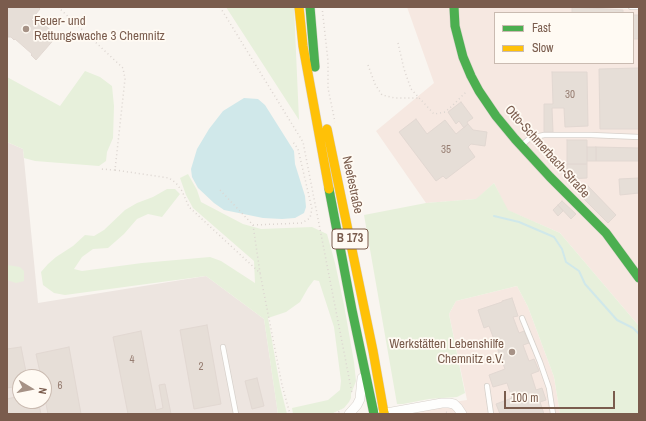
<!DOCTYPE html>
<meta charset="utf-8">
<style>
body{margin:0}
#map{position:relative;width:646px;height:421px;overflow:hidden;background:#f9f5f0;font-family:"Archivo Narrow",sans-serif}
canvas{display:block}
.frame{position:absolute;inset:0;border:8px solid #7a5c4d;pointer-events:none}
.legend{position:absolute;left:494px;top:12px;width:140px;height:52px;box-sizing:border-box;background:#fffaf3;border:1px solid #cabbb1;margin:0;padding:5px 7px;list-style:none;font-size:12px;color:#7a5c4d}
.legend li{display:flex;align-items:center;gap:8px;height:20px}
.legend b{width:20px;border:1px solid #cabbb1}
.north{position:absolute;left:12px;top:369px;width:40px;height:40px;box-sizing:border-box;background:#fffaf3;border:1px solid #cabbb1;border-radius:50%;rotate:100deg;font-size:11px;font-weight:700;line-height:16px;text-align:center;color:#7a5c4d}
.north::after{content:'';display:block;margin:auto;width:14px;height:18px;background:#a69286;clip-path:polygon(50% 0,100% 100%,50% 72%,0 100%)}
.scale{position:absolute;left:504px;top:391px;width:111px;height:18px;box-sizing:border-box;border:2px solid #7a5c4d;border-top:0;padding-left:5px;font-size:12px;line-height:14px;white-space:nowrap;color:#7a5c4d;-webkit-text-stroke:3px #fffaf3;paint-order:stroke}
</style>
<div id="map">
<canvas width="646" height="421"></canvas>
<div class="frame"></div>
<ul class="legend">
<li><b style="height:5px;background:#4caf50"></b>Fast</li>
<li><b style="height:5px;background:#ffc107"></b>Slow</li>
</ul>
<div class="north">N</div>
<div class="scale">100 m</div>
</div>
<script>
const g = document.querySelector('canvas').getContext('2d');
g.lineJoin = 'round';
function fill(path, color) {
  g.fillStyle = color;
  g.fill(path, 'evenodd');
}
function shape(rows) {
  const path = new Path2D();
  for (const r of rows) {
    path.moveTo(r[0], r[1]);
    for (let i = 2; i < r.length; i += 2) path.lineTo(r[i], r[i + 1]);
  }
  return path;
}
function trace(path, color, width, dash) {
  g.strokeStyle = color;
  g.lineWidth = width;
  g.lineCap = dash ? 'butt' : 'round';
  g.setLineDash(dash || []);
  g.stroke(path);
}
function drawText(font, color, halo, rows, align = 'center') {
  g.font = font + ' "Archivo Narrow",sans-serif';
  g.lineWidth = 3.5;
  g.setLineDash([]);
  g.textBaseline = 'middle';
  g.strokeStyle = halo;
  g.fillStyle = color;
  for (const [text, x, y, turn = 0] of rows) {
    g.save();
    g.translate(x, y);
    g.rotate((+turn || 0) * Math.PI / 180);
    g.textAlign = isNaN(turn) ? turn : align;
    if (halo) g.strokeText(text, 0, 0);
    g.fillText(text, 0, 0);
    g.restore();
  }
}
fill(shape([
 [407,7,597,7,639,10,639,326,560,233,507,210,494,183,477,199,426,203,376,131,434,83],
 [495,13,633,13,633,63,495,63],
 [517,286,528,307,554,377,560,414,394,414,394,411,467,400,449,314,456,301]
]), '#f6e8e1');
fill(shape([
 [7,142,23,149,38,303,206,276,264,319,278,414,7,414],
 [20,377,44,377,44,401,20,401]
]), '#ede5e0');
fill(shape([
 [226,7,294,7,299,120],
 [85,71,100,77,112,86,114,106,113,138,107,152,106,161,99,166,35,161,24,158,23,149,7,142,7,77,60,106],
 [188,174,197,190,201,202,243,224,261,229,312,227,327,234,335,263,344,305,354,362,356,381,351,394,351,398,349,402,344,408,331,414,293,414,292,408,328,400,340,390,341,381,334,327,319,281,314,280,308,288,300,302,286,312,268,318,280,386,287,414,278,414,264,319,206,276,65,295,54,293,43,285,41,272,48,264,56,257,73,246,85,235,94,236,104,230,125,210,137,203,153,197,167,189,175,189,180,194,162,217,148,214,137,219,124,234,108,248,93,249,82,257,74,269,82,271,142,263,210,257,221,261,255,283,254,261,193,208,186,195,180,178],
 [494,183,508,210,560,233,639,326,639,414,560,414,554,377,528,307,517,286,456,301,449,314,465,393,457,397,429,399,403,404,397,404,364,215,426,203,476,199],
 [7,265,20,267,24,271,24,281,16,283,7,280]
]), '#e7f0db');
fill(shape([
 [244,98,258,99,265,105,294,151,295,164,305,196,306,207,304,213,295,218,282,219,263,218,224,210,214,203,198,188,192,177,191,169,197,149,209,129,223,111]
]), '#d0e8ea');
trace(shape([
 [494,216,519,222,554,237,562,249,566,262,579,271,585,284,617,320,633,328,639,334]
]), '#d0e8ea', 2);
const building = shape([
 [7,7,38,7,40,9,31,20,33,21,36,17,57,36,36,60,31,55,32,54,15,39,14,40,11,37,8,37,7,7],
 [572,7,623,10,623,13,572,13,572,7],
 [633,15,639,15,639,39,633,39,633,15],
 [639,68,639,129,600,129,599,69,639,68],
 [552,72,587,72,588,126,565,127,564,108,552,108,553,132,544,132,544,104,553,104,552,72],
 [461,102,473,118,467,122,468,124,464,128,459,121,456,124,448,112,461,102],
 [416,119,427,134,445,120,456,134,468,124,473,130,487,132,485,146,471,144,468,147,475,157,446,179,443,176,436,181,399,132,416,119],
 [567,140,587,140,587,164,567,164,567,140],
 [587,147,596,147,596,161,587,161,587,147],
 [596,147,639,148,639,161,596,161,596,147],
 [567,164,587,164,587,178,567,179,567,164],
 [639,178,639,193,620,195,619,179,639,178],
 [588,186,616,215,608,223,579,194,588,186],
 [562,201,576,214,571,219,558,205,562,201],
 [558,205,563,211,558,216,553,210,558,205],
 [512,298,518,316,513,317,519,333,524,331,529,343,523,345,529,361,534,359,539,371,531,374,536,390,542,388,546,400,540,402,544,414,500,414,496,404,512,398,507,383,493,387,489,375,505,369,489,326,484,328,478,310,502,302,502,301,512,298],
 [207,325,221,404,194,409,180,330,207,325],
 [141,331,156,410,163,408,159,385,165,384,171,414,128,414,113,337,141,331],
 [21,347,27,377,20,377,20,386,7,388,7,349,21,347],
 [69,347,81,414,48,414,44,394,44,377,41,377,36,354,69,347],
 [257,378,264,406,252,409,245,381,257,378],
 [20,396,20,401,38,401,41,414,7,414,7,399,20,396]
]);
fill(building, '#e6ded7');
trace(building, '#e2d8d2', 1);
const lane = shape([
 [631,7,639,7],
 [522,145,530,138,544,135,591,135,639,137],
 [522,318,540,362,549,388,553,414],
 [223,347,236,414],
 [487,386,491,414]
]);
const street = shape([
 [349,414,357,405,360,399,362,378],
 [381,414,442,403,449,403,454,404,458,408,462,414]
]);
const fast = shape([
 [310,7,315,67],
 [454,7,455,26,463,57,471,76,479,91,496,116,515,139,550,177,606,233,639,278],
 [329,189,352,310,374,414],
 [384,413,384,414]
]);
const slow = shape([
 [299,7,303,46,329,189],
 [327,129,373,351,384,413]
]);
trace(lane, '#d7d1cb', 6);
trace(street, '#d7d1cb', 10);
trace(fast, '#d9d2cb', 10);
trace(slow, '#d9d2cb', 10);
trace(shape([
 [58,7,123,68,125,79,115,170,101,169],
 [220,7,303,142,352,393],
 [322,7,328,61,328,88,335,122],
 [398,43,404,69,411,89,434,114,445,112,452,106,467,91],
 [368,65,375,84,382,95,395,98,418,98],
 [115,170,169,178,176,183,182,191,189,207,260,273,282,385,290,414],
 [220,190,253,225,260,273],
 [253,225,302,223,310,218,312,209,298,149,293,142],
 [446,412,451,414],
 [335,414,342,410]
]), '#dcd5d0', 1.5, [1, 3]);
trace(lane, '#fefefd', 4.5);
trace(street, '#fefefd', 9);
trace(fast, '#4caf50', 9);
trace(slow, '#ffc107', 9);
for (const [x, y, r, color] of [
 [26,29,4,"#a69286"],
 [512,352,4,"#a69286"]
]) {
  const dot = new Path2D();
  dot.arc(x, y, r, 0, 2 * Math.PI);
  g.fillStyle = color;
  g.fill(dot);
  trace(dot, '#fffaf3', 1.5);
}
drawText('11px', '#977e72', null, [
 ["30",570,95],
 ["35",446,150],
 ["4",132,360],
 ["2",201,367],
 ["6",60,386]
]);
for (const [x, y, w] of [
 [350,239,36]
]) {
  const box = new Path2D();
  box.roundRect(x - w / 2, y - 10, w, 20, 3);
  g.fillStyle = '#fffaf3';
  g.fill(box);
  trace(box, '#7a5c4d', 1);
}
drawText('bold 12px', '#7a5c4d', null, [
 ["B 173",350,239]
]);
drawText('13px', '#7a5c4d', '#fffaf3', [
 ["Feuer- und",34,22],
 ["Rettungswache 3 Chemnitz",34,37],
 ["Werkstätten Lebenshilfe",504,345,"right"],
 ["Chemnitz e.V.",504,360,"right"]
], 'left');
drawText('13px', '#7a5c4d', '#fffaf3', [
 ["Otto-Schmerbach-Straße",547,152,48],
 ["Neefestraße",352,185,78]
]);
</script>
